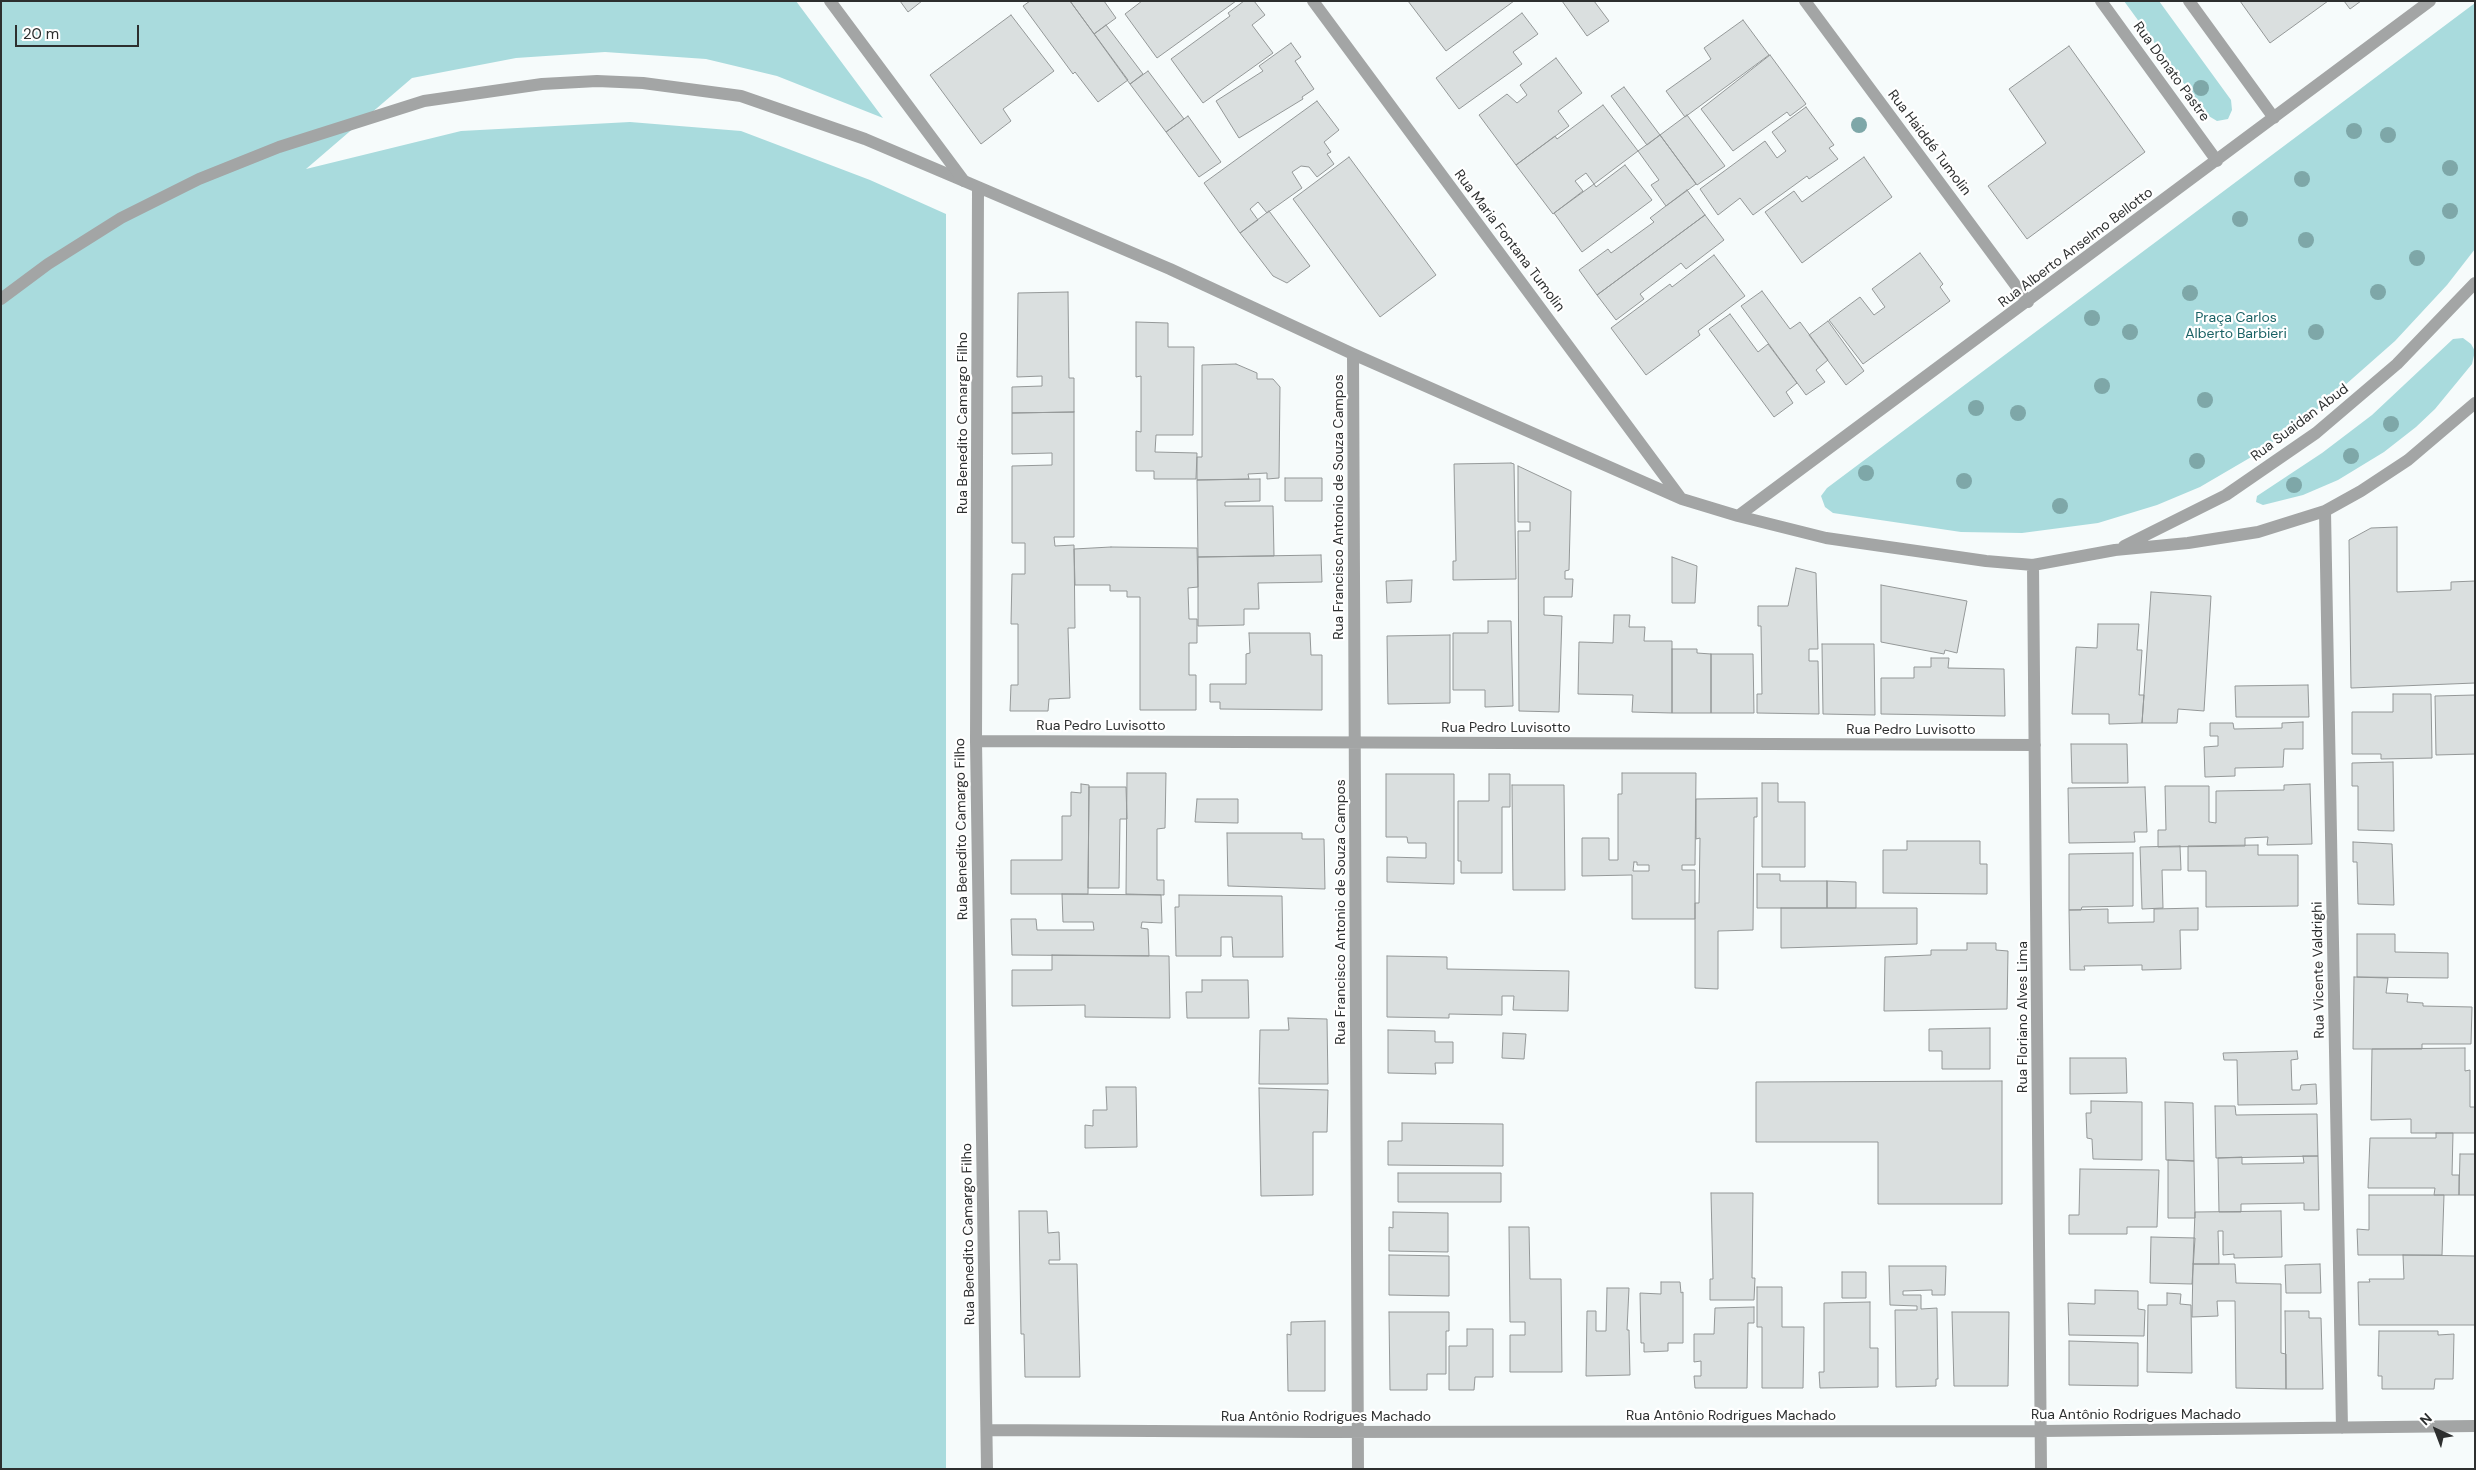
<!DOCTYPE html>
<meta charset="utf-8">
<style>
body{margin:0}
#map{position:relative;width:2476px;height:1470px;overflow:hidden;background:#f6fbfb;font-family:"DM Sans",sans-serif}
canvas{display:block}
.frame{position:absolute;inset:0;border:2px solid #2d2f2f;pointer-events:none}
.north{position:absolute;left:2411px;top:1405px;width:50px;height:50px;-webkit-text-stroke:4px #fff;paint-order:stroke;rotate:317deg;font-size:14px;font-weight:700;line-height:20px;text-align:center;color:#2d2f2f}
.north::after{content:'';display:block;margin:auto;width:18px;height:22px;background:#2d2f2f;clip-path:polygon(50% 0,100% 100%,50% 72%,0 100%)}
.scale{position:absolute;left:15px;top:25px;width:124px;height:22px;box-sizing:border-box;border:2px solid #2d2f2f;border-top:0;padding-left:6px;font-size:15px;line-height:18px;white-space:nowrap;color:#2d2f2f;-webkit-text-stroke:4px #fff;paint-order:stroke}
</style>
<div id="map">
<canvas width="2476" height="1470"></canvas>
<div class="frame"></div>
<div class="north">N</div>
<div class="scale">20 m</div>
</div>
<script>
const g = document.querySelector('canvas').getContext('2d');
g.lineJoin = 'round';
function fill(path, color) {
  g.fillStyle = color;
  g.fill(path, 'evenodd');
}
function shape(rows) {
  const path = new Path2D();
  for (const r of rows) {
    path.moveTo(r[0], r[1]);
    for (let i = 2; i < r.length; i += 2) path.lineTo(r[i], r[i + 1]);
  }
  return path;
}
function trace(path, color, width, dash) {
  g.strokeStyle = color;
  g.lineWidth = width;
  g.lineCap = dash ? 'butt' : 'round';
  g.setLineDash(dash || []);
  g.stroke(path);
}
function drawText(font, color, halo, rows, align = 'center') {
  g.font = font + ' "DM Sans",sans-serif';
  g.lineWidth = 4.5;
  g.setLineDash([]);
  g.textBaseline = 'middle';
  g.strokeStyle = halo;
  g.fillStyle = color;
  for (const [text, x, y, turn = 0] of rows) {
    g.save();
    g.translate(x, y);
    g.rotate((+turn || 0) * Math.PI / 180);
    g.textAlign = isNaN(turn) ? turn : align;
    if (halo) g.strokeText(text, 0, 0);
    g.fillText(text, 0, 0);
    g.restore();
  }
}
fill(shape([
 [1,1,796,1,883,118,777,76,706,59,605,52,516,58,412,78,306,169,461,131,630,122,741,131,870,180,946,214,946,1469,1,1469],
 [2124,1,2159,1,2231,100,2232,110,2228,119,2217,121,2207,115],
 [2475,3,2475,249,2447,285,2395,341,2319,408,2253,456,2200,487,2157,505,2098,523,2022,533,1961,532,1833,513,1825,507,1821,496,1827,488],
 [2463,338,2471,344,2475,351,2472,364,2435,409,2416,427,2384,452,2338,480,2303,495,2263,505,2256,502,2257,496,2322,453,2372,415,2453,339]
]), '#a9dbdd');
const building = shape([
 [900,1,922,1,908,12,900,1],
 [1030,1,1070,1,1128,80,1098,102,1075,72,1073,74,1023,6,1030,1],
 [1070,1,1104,1,1116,18,1094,34,1070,1],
 [1142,1,1236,1,1157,58,1125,14,1142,1],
 [1244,1,1254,1,1265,15,1252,25,1273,53,1203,103,1171,59,1230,16,1228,13,1244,1],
 [1408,1,1514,1,1446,51,1408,1],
 [1562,1,1594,1,1609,21,1587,36,1562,1],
 [2240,1,2328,1,2270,43,2240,1],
 [2344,1,2361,1,2350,9,2344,1],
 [1522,13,1538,34,1513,52,1522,64,1459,109,1436,78,1522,13],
 [1011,15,1054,71,1003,109,1011,121,981,144,930,75,1011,15],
 [1743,20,1769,55,1685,117,1666,91,1711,59,1704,48,1743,20],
 [1106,25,1143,74,1130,84,1094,34,1106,25],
 [1291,43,1301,57,1295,61,1314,89,1302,97,1303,99,1239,138,1216,101,1263,71,1259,66,1291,43],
 [2069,46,2145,152,2027,239,1988,186,2046,143,2009,89,2069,46],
 [1770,55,1806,104,1790,116,1787,112,1733,151,1701,109,1770,55],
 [1556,58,1582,93,1558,111,1569,126,1516,165,1479,115,1507,94,1517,103,1527,95,1520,85,1556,58],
 [1148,71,1184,119,1166,132,1130,84,1148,71],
 [1624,87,1660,135,1647,145,1611,96,1624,87],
 [1317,101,1339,130,1324,142,1331,152,1327,154,1334,164,1317,177,1309,167,1301,166,1292,172,1302,188,1267,213,1258,202,1250,209,1258,220,1240,233,1204,183,1317,101],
 [1603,105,1638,151,1594,184,1586,173,1575,181,1583,191,1553,214,1516,165,1555,136,1557,139,1603,105],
 [1806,107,1834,145,1829,148,1838,159,1809,179,1807,176,1753,215,1740,198,1718,215,1700,189,1765,141,1777,158,1786,151,1772,132,1806,107],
 [1687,115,1725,166,1697,185,1660,135,1687,115],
 [1188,116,1221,162,1199,177,1166,132,1188,116],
 [1660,135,1696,184,1666,206,1651,185,1659,180,1638,151,1660,135],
 [1349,157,1436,275,1380,317,1293,199,1349,157],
 [1864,157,1892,197,1802,263,1765,212,1794,191,1802,202,1864,157],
 [1625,165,1652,200,1582,252,1554,213,1594,184,1596,187,1625,165],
 [1687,190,1705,215,1597,295,1579,270,1608,249,1611,253,1654,222,1650,218,1687,190],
 [1269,211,1310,266,1287,283,1273,276,1240,233,1269,211],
 [1705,215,1724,240,1686,269,1681,263,1640,294,1644,299,1616,320,1597,295,1705,215],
 [1920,253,1943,284,1940,287,1950,301,1863,364,1829,320,1860,297,1874,315,1885,307,1872,289,1920,253],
 [1714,255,1745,296,1698,331,1700,335,1646,375,1611,328,1670,284,1672,287,1714,255],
 [1762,291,1790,329,1800,322,1828,360,1816,370,1825,382,1806,395,1741,306,1762,291],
 [1068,292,1069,378,1074,378,1074,412,1012,413,1012,387,1042,386,1042,376,1017,377,1018,293,1068,292],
 [1730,314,1758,352,1768,344,1797,383,1786,392,1793,403,1774,417,1709,329,1730,314],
 [1828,321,1864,371,1846,385,1809,335,1828,321],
 [1136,322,1168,323,1168,347,1194,347,1193,435,1156,435,1155,452,1197,453,1196,479,1154,479,1154,471,1136,471,1136,431,1141,432,1141,376,1136,377,1136,322],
 [1236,364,1257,373,1257,379,1273,379,1280,387,1279,478,1267,479,1267,473,1248,474,1249,479,1197,480,1197,457,1202,457,1202,365,1236,364],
 [1074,412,1074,537,1054,537,1055,546,1074,545,1075,628,1068,628,1070,698,1049,699,1048,711,1010,711,1011,685,1018,685,1018,624,1011,624,1012,574,1025,574,1025,543,1012,543,1012,466,1052,465,1052,453,1012,454,1012,413,1074,412],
 [1511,463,1514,464,1516,579,1453,580,1453,561,1456,561,1454,464,1511,463],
 [1518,466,1571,491,1569,570,1565,571,1565,579,1573,579,1572,597,1544,597,1544,615,1562,616,1559,712,1519,711,1518,531,1530,531,1530,522,1518,522,1518,466],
 [1285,478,1322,478,1322,501,1285,501,1285,478],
 [1260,479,1260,501,1225,502,1225,506,1273,506,1274,556,1198,557,1197,480,1260,479],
 [2397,527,2397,592,2451,590,2451,582,2475,581,2475,683,2351,688,2349,540,2371,528,2397,527],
 [1111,547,1197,548,1198,587,1188,588,1189,619,1197,619,1197,643,1189,643,1189,675,1196,675,1196,710,1140,710,1140,597,1127,597,1127,591,1110,591,1110,585,1075,585,1074,549,1111,547],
 [1321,555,1322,582,1258,583,1259,609,1244,609,1244,625,1198,626,1198,557,1321,555],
 [1672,557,1697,566,1695,603,1672,603,1672,557],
 [1796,568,1816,573,1818,649,1809,649,1809,661,1818,661,1819,714,1757,713,1757,694,1762,694,1761,626,1758,626,1758,606,1788,606,1796,568],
 [1412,580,1411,602,1387,603,1386,581,1412,580],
 [1881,585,1967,601,1957,653,1945,650,1944,654,1881,642,1881,585],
 [2151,592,2211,596,2204,711,2178,709,2177,723,2142,723,2151,592],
 [1614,615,1630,615,1629,627,1645,627,1644,641,1672,641,1672,713,1632,712,1633,695,1578,694,1579,642,1613,643,1614,615],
 [1488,621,1511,621,1513,706,1485,707,1485,690,1453,690,1453,633,1488,633,1488,621],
 [2098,624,2139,624,2137,650,2142,650,2139,695,2144,695,2142,723,2109,724,2109,714,2072,714,2076,647,2097,648,2098,624],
 [1249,633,1310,633,1311,655,1322,655,1322,710,1220,709,1220,702,1210,702,1210,684,1246,684,1246,654,1250,653,1249,633],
 [1450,635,1450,703,1388,704,1387,636,1450,635],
 [1822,644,1874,644,1875,715,1823,714,1822,644],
 [1672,649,1697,649,1697,653,1711,654,1711,713,1672,713,1672,649],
 [1711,654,1753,654,1754,713,1711,713,1711,654],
 [1931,658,1949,658,1948,668,2004,669,2005,716,1881,714,1881,678,1914,678,1914,667,1931,667,1931,658],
 [2308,685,2309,717,2236,717,2235,686,2308,685],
 [2393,694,2431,694,2432,758,2381,759,2381,754,2352,754,2352,712,2393,712,2393,694],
 [2475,695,2475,754,2436,755,2435,696,2475,695],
 [2303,722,2303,749,2284,749,2283,767,2235,768,2235,776,2205,777,2204,747,2218,746,2218,736,2210,736,2210,723,2233,723,2234,729,2282,728,2282,723,2303,722],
 [2071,744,2127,744,2128,783,2072,783,2071,744],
 [2393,762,2394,831,2358,830,2358,786,2352,786,2352,763,2393,762],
 [1127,773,1166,773,1165,828,1157,829,1157,880,1164,880,1164,895,1126,894,1127,773],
 [1622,773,1696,773,1695,865,1682,865,1682,870,1695,870,1695,919,1632,919,1632,875,1582,876,1582,838,1609,838,1609,860,1618,860,1618,794,1622,794,1622,773],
 [1634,862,1637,862,1637,865,1649,865,1649,871,1633,871,1634,862],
 [1386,774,1454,774,1454,884,1387,882,1387,857,1426,858,1426,843,1408,843,1407,837,1386,837,1386,774],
 [1489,774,1510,774,1510,807,1502,807,1502,873,1461,873,1461,861,1458,861,1458,801,1489,801,1489,774],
 [1762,783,1778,783,1778,802,1805,802,1805,867,1762,867,1762,783],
 [1081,784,1089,785,1088,894,1011,894,1011,860,1062,860,1062,816,1071,816,1071,792,1081,793,1081,784],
 [2310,784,2312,844,2267,845,2268,837,2245,838,2245,846,2158,847,2158,830,2166,830,2165,786,2209,786,2209,822,2216,823,2216,791,2284,790,2284,785,2310,784],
 [1512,785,1564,785,1565,890,1513,890,1512,785],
 [1089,787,1126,787,1127,819,1120,819,1119,888,1088,888,1089,787],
 [2145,787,2147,832,2134,832,2135,842,2069,843,2068,788,2145,787],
 [1757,798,1757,817,1754,817,1753,930,1718,931,1718,989,1695,988,1695,903,1699,903,1700,838,1696,839,1696,799,1757,798],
 [1197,799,1238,799,1238,823,1195,822,1197,799],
 [1227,833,1302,833,1302,839,1324,839,1325,889,1228,886,1227,833],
 [1907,841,1980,841,1980,864,1987,864,1987,894,1883,893,1883,850,1907,850,1907,841],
 [2353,842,2392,844,2394,905,2358,904,2357,862,2353,862,2353,842],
 [2258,845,2258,855,2298,855,2298,906,2206,907,2206,871,2188,871,2188,846,2258,845],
 [2180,846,2181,870,2162,870,2163,908,2142,909,2140,847,2180,846],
 [2133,853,2133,906,2082,907,2081,910,2069,910,2069,854,2133,853],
 [1757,874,1780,874,1780,881,1827,881,1827,908,1757,908,1757,874],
 [1827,881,1856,882,1856,908,1827,908,1827,881],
 [1062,894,1161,895,1162,923,1142,922,1141,928,1148,929,1149,956,1012,955,1011,919,1036,919,1037,930,1094,930,1093,922,1063,922,1062,894],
 [1179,895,1282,896,1283,957,1233,957,1232,937,1221,937,1221,956,1176,956,1175,907,1179,907,1179,895],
 [1781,908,1917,908,1917,944,1781,948,1781,908],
 [2198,908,2198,930,2180,930,2181,969,2142,970,2142,965,2084,966,2085,970,2070,970,2069,910,2108,909,2108,923,2154,922,2154,909,2198,908],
 [2357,934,2395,934,2395,952,2448,953,2448,978,2357,977,2357,934],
 [1967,943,1996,943,1996,950,2008,951,2007,1009,1884,1011,1885,957,1931,955,1931,950,1967,950,1967,943],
 [1052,955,1169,956,1170,1018,1085,1017,1085,1005,1012,1006,1012,970,1052,970,1052,955],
 [1387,956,1447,957,1447,969,1569,971,1568,1011,1513,1010,1514,996,1502,996,1502,1015,1449,1014,1449,1018,1387,1017,1387,956],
 [2354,977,2388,978,2386,993,2408,994,2407,1002,2423,1003,2423,1006,2472,1007,2471,1044,2422,1044,2422,1049,2353,1049,2354,977],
 [1202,980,1248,980,1249,1018,1187,1018,1186,992,1202,992,1202,980],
 [1288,1018,1327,1019,1328,1084,1259,1084,1260,1030,1289,1030,1288,1018],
 [1990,1028,1990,1069,1942,1069,1942,1051,1929,1051,1929,1029,1990,1028],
 [1388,1030,1435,1031,1435,1042,1453,1042,1453,1063,1435,1063,1436,1074,1388,1073,1388,1030],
 [1503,1033,1526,1034,1524,1059,1502,1058,1503,1033],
 [2465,1048,2465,1071,2470,1070,2470,1107,2475,1107,2475,1133,2411,1133,2411,1119,2371,1120,2372,1049,2465,1048],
 [2297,1051,2298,1059,2291,1060,2292,1090,2300,1090,2301,1085,2316,1084,2317,1104,2238,1105,2237,1060,2224,1060,2223,1053,2297,1051],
 [2070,1058,2126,1058,2127,1093,2070,1094,2070,1058],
 [2002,1081,2002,1204,1878,1204,1878,1142,1756,1142,1756,1082,2002,1081],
 [1106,1087,1136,1087,1137,1147,1085,1148,1085,1125,1093,1126,1093,1110,1107,1110,1106,1087],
 [1259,1088,1328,1090,1327,1132,1313,1132,1313,1195,1261,1196,1259,1088],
 [2091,1101,2142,1102,2142,1160,2093,1159,2092,1139,2087,1138,2086,1113,2091,1113,2091,1101],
 [2165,1102,2193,1103,2194,1161,2166,1160,2165,1102],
 [2215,1106,2235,1106,2236,1115,2317,1114,2318,1156,2216,1158,2215,1106],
 [1402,1123,1503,1124,1503,1166,1388,1165,1388,1141,1402,1141,1402,1123],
 [2436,1133,2453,1133,2452,1175,2459,1175,2459,1195,2434,1195,2435,1188,2368,1188,2370,1138,2436,1138,2436,1133],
 [2460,1154,2475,1154,2475,1195,2459,1195,2460,1154],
 [2303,1156,2318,1156,2319,1210,2304,1210,2304,1203,2241,1204,2241,1212,2219,1212,2218,1158,2242,1157,2242,1164,2304,1163,2303,1156],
 [2168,1160,2194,1161,2195,1218,2168,1218,2168,1160],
 [2080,1169,2159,1170,2157,1227,2127,1227,2127,1234,2069,1234,2069,1215,2079,1215,2080,1169],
 [1398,1173,1501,1173,1501,1202,1398,1202,1398,1173],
 [1711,1193,1753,1193,1752,1278,1755,1278,1754,1300,1710,1300,1710,1279,1713,1279,1711,1193],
 [2369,1195,2444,1195,2442,1255,2358,1255,2357,1229,2369,1230,2369,1195],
 [1019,1211,1047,1211,1048,1233,1059,1232,1060,1260,1049,1260,1049,1264,1077,1264,1080,1377,1025,1377,1024,1334,1021,1334,1019,1211],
 [2281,1211,2282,1257,2234,1258,2234,1254,2223,1255,2223,1231,2218,1231,2219,1264,2193,1264,2195,1212,2281,1211],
 [1393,1212,1448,1213,1448,1252,1389,1251,1389,1227,1393,1228,1393,1212],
 [1509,1227,1529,1227,1530,1279,1561,1279,1562,1372,1510,1372,1510,1335,1525,1335,1525,1322,1510,1322,1509,1227],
 [2151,1237,2195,1238,2192,1284,2150,1283,2151,1237],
 [1389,1255,1449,1256,1449,1296,1389,1295,1389,1255],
 [2403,1255,2475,1256,2475,1325,2359,1325,2358,1282,2370,1282,2369,1279,2404,1279,2403,1255],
 [2193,1264,2235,1264,2236,1283,2281,1284,2281,1353,2286,1354,2286,1389,2236,1388,2235,1301,2217,1301,2218,1316,2192,1317,2193,1264],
 [2320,1264,2321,1293,2286,1293,2285,1265,2320,1264],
 [1889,1266,1946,1266,1945,1295,1932,1295,1932,1290,1903,1291,1903,1295,1921,1295,1921,1309,1937,1308,1938,1379,1936,1379,1936,1386,1896,1387,1895,1310,1917,1310,1917,1306,1890,1305,1889,1266],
 [1842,1272,1866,1272,1866,1298,1842,1298,1842,1272],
 [1661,1282,1680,1282,1681,1293,1683,1292,1683,1343,1668,1343,1668,1351,1644,1352,1644,1343,1641,1343,1640,1293,1661,1294,1661,1282],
 [1757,1287,1782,1287,1782,1327,1804,1327,1803,1388,1762,1388,1762,1327,1757,1327,1757,1287],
 [1607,1288,1629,1288,1627,1330,1629,1330,1630,1375,1586,1376,1587,1311,1596,1311,1596,1331,1606,1331,1607,1288],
 [2095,1290,2138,1291,2138,1309,2145,1310,2144,1336,2069,1335,2068,1303,2095,1304,2095,1290],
 [2167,1293,2181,1294,2180,1304,2191,1305,2192,1373,2147,1372,2148,1305,2167,1305,2167,1293],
 [1870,1302,1870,1348,1878,1348,1878,1387,1820,1388,1819,1372,1824,1372,1824,1303,1870,1302],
 [1754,1307,1754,1323,1748,1323,1747,1388,1695,1388,1694,1376,1701,1376,1701,1361,1694,1362,1694,1334,1714,1334,1715,1308,1754,1307],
 [2285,1311,2309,1311,2309,1318,2321,1318,2323,1389,2286,1389,2285,1311],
 [1389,1312,1449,1312,1449,1331,1446,1331,1446,1374,1427,1374,1427,1390,1390,1390,1389,1312],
 [1952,1312,2009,1312,2008,1386,1954,1386,1952,1312],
 [1325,1321,1325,1391,1288,1391,1287,1334,1291,1335,1291,1322,1325,1321],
 [1467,1329,1493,1329,1493,1377,1475,1377,1474,1390,1449,1390,1449,1346,1467,1346,1467,1329],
 [2379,1331,2438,1331,2438,1335,2454,1334,2453,1379,2435,1379,2434,1389,2382,1389,2382,1376,2378,1376,2379,1331],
 [2069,1341,2138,1343,2138,1386,2069,1385,2069,1341]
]);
fill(building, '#dadfdf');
trace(building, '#949898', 1);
trace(shape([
 [1,299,48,264,121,218,199,179,279,147,424,101,542,84,597,81,643,83,741,96,865,139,964,181]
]), '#a3a5a5', 12);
trace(shape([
 [830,1,964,181,1170,269,1353,354,1682,499,1738,516,1826,538,1986,561,2033,565,2115,550,2188,543,2258,532,2325,511,2361,491,2408,460,2475,403],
 [1313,1,1680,497],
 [1805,1,2028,302],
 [2101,1,2217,161],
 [2189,1,2274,118],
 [978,188,976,741,987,1469],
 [1353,354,1358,1469],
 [2325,511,2342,1428],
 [1738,516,2430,1],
 [2124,546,2226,495,2316,433,2397,364,2475,283],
 [2033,565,2041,1469],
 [976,741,2035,745],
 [987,1430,1316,1432,2041,1431,2475,1426]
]), '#a3a5a5', 12);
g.fillStyle = '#7ea7a8';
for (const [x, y] of [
 [2201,88],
 [1859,125],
 [2354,131],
 [2388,135],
 [2450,168],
 [2302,179],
 [2450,211],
 [2240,219],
 [2306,240],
 [2417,258],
 [2378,292],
 [2190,293],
 [2092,318],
 [2130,332],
 [2316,332],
 [2102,386],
 [2205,400],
 [1976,408],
 [2018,413],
 [2391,424],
 [2351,456],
 [2197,461],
 [1866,473],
 [1964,481],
 [2294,485],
 [2060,506]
]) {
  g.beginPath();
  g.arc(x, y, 8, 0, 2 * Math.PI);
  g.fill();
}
drawText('14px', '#2d2f2f', '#fff', [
 ["Rua Donato Pastre",2171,72,54],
 ["Rua Haiddé Tumolin",1929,143,53],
 ["Rua Maria Fontana Tumolin",1509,241,53],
 ["Rua Alberto Anselmo Bellotto",2076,248,-37],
 ["Rua Benedito Camargo Filho",963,423,-90],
 ["Rua Suaidan Abud",2300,423,-37],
 ["Rua Francisco Antonio de Souza Campos",1339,507,-90],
 ["Rua Pedro Luvisotto",1101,726],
 ["Rua Pedro Luvisotto",1506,728],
 ["Rua Pedro Luvisotto",1911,730],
 ["Rua Benedito Camargo Filho",962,829,-91],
 ["Rua Francisco Antonio de Souza Campos",1341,912,-90],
 ["Rua Vicente Valdrighi",2319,970,-91],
 ["Rua Floriano Alves Lima",2023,1017,-90],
 ["Rua Benedito Camargo Filho",969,1234,-91],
 ["Rua Antônio Rodrigues Machado",2136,1415],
 ["Rua Antônio Rodrigues Machado",1731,1416],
 ["Rua Antônio Rodrigues Machado",1326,1417]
]);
drawText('14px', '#1b6265', '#fff', [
 ["Praça Carlos",2236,318],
 ["Alberto Barbieri",2236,334]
]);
</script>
